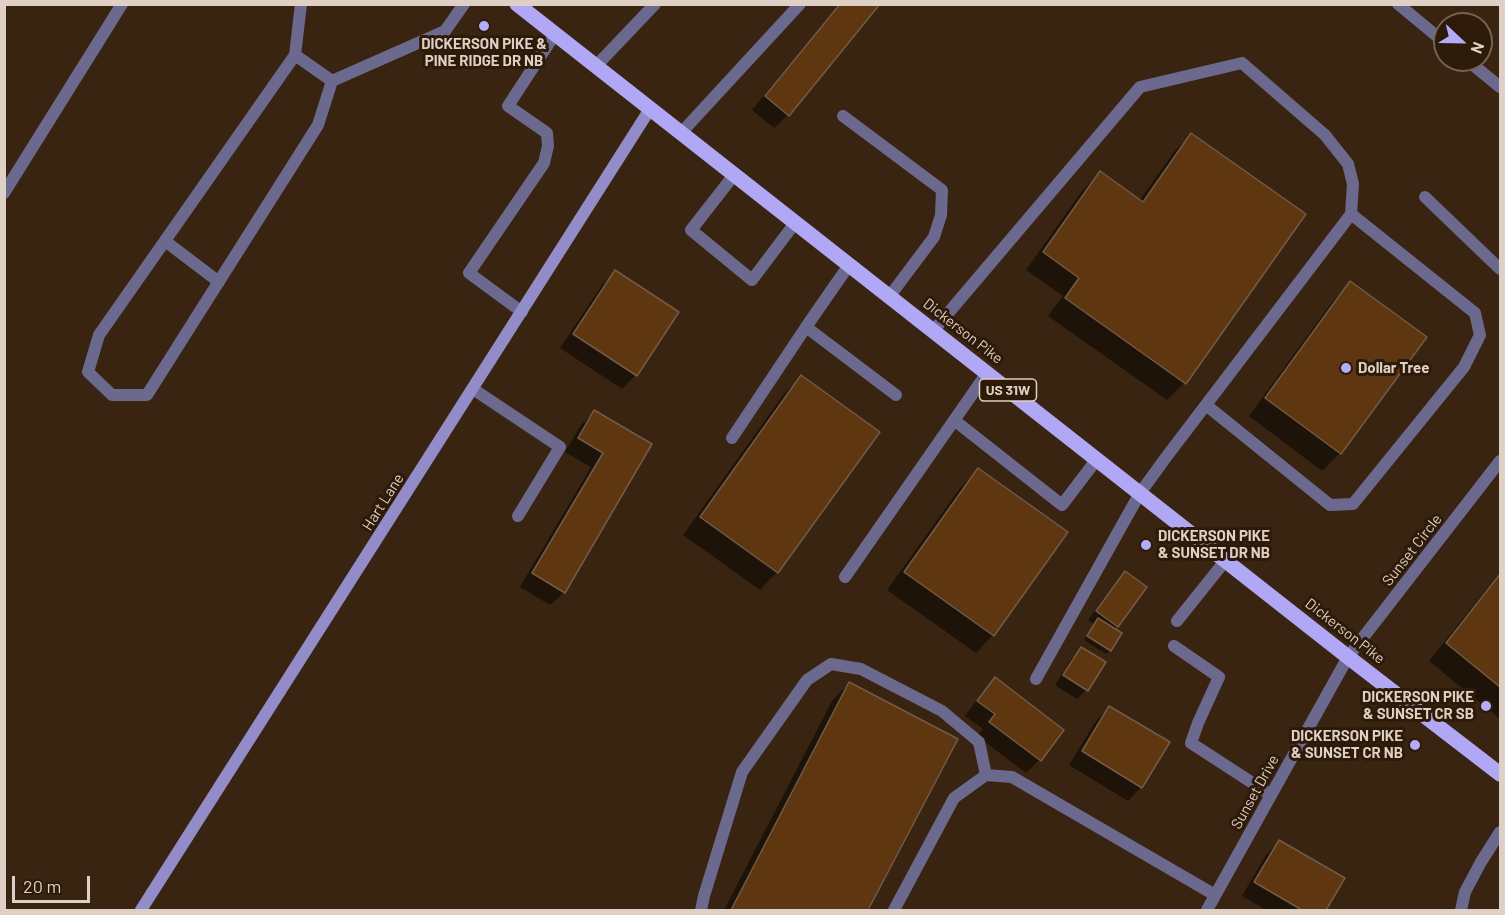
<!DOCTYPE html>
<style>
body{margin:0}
#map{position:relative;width:1505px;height:915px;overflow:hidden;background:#392412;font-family:Barlow,sans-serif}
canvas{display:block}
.frame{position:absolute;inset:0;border:6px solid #ded0c5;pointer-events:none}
.north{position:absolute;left:1433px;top:12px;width:60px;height:60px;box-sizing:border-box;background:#2e1a08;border:2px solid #746354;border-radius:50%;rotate:112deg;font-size:16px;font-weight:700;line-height:24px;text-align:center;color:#ded0c5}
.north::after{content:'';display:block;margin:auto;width:21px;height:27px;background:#b3acf9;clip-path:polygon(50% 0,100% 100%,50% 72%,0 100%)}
.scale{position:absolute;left:12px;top:876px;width:78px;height:27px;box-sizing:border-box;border:3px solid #ded0c5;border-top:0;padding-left:8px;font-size:18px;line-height:21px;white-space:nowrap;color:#ded0c5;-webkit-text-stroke:4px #2e1a08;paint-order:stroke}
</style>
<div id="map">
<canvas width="1505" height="915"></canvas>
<div class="frame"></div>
<div class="north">N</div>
<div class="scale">20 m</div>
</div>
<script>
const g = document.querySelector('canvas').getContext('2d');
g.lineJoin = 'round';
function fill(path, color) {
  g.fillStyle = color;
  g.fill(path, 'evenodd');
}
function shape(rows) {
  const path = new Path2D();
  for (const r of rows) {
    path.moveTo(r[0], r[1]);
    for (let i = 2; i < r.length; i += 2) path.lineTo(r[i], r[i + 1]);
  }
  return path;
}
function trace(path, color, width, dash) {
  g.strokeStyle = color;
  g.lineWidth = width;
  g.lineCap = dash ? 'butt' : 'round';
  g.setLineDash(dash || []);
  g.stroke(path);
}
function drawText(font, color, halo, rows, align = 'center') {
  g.font = font + ' Barlow,sans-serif';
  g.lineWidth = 6;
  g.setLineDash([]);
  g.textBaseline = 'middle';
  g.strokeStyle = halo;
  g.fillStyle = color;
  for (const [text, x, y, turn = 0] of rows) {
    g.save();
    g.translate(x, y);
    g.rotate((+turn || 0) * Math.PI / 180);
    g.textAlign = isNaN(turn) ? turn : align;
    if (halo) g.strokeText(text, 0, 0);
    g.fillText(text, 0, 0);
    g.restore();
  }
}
fill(shape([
 [839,4,878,4,788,115,774,128,752,110],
 [1191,135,1184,383,1167,400,1048,316,1063,296,1026,270,1082,191,1100,173,1139,201,1174,152],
 [616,272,677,313,636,375,622,389,560,348,602,285],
 [1350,283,1340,453,1322,471,1249,416,1333,301],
 [801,377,777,572,760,590,683,535,784,394],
 [594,412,650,444,564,592,550,605,520,587,591,467,565,452,581,425],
 [978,470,993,635,976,653,887,590,960,488],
 [1500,572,1500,719,1429,661],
 [1125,573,1117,626,1113,630,1110,650,1106,654,1084,640,1094,624,1088,620,1116,582],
 [1081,649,1086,690,1077,699,1055,685,1072,658],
 [995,679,1039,760,1026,773,977,736,983,729,965,716,982,693],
 [849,683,956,739,866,910,724,910,832,701],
 [1109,708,1141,787,1128,801,1069,765,1096,721],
 [1279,842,1342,879,1324,910,1266,910,1242,896,1266,855]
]), '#0007');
const building = shape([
 [840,4,880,4,789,116,765,96,840,4],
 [1191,133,1306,214,1186,384,1065,298,1079,278,1043,252,1100,171,1143,202,1191,133],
 [615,270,679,312,637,376,573,334,615,270],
 [1350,281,1427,337,1341,454,1265,398,1350,281],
 [801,375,880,432,778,573,700,517,801,375],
 [594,410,652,444,565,593,532,573,603,453,578,438,594,410],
 [978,468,1068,532,994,636,904,572,978,468],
 [1125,571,1147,587,1118,627,1096,611,1125,571],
 [1500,574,1500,687,1446,643,1500,574],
 [1098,618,1122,633,1111,651,1087,636,1098,618],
 [1081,647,1106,662,1088,691,1063,675,1081,647],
 [995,677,1064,730,1041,761,989,722,995,714,977,701,995,677],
 [849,682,958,739,868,910,731,910,849,682],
 [1109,706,1170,742,1142,788,1082,751,1109,706],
 [1279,840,1345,878,1326,910,1302,910,1254,882,1279,840]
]);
fill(building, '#5e360f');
trace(building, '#735b48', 1.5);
trace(shape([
 [301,4,295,55,99,335,88,372,112,395,147,395,318,125,332,81,445,31,464,4],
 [295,55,332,81],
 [596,66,655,4],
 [843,116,942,190,941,215,934,237,889,297],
 [681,133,800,4],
 [734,175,691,230,752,280,795,223],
 [4,193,122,4],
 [1425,197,1500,269],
 [165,241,219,282],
 [849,265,806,327,896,395],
 [522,312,469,273,544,163,548,146,547,133,508,106,555,34],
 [933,331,1140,87,1242,63,1325,135,1348,164,1353,184,1351,214],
 [473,389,560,447,518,516],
 [954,420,1062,505,1097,459],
 [732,438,806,327],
 [845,577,987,373],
 [1177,621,1225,561],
 [1174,646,1219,677,1198,723,1191,743,1271,795],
 [1036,679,1140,493,1167,456,1342,226,1351,214,1475,313,1480,335,1464,367,1353,504,1330,505,1206,405],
 [701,910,704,896,742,772,807,680,831,664,861,669,942,711,979,742,986,775],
 [894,910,954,798,986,775,1012,777,1215,895],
 [1461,910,1465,892,1481,862,1500,832]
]), '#6c698f', 12);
trace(shape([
 [1398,4,1445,43],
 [1467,60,1500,87],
 [1207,910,1348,657,1500,461]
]), '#6c698f', 12);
trace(shape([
 [141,910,650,109]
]), '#928dc8', 12);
trace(shape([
 [517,4,1348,657,1500,774]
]), '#b0a8f5', 15);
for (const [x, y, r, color] of [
 [484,26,6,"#b3acf9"],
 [1346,368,6,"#b3acf9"],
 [1146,545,6,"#b3acf9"],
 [1486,706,6,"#b3acf9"],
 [1415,745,6,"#b3acf9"]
]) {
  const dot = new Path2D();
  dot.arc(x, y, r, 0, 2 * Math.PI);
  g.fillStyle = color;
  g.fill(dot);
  trace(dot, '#2e1a08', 2);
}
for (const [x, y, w] of [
 [1008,390,57]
]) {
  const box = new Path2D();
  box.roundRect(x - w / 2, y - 11, w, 22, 4.5);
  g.fillStyle = '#2e1a08';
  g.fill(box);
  trace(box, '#ded0c5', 1.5);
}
drawText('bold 14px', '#ded0c5', null, [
 ["US 31W",1008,390]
]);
drawText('bold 15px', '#ded0c5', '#2e1a08', [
 ["DICKERSON PIKE &",484,44,"center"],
 ["PINE RIDGE DR NB",484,61,"center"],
 ["Dollar Tree",1358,368],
 ["DICKERSON PIKE",1158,536],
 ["& SUNSET DR NB",1158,553],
 ["DICKERSON PIKE",1474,697,"right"],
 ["& SUNSET CR SB",1474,714,"right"],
 ["DICKERSON PIKE",1403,736,"right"],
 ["& SUNSET CR NB",1403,753,"right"]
], 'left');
drawText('15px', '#ded0c5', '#2e1a08', [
 ["Dickerson Pike",963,331,38],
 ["Hart Lane",383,502,-58],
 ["Sunset Circle",1412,550,-52],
 ["Dickerson Pike",1345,631,38],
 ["Sunset Drive",1255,792,-61]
]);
</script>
